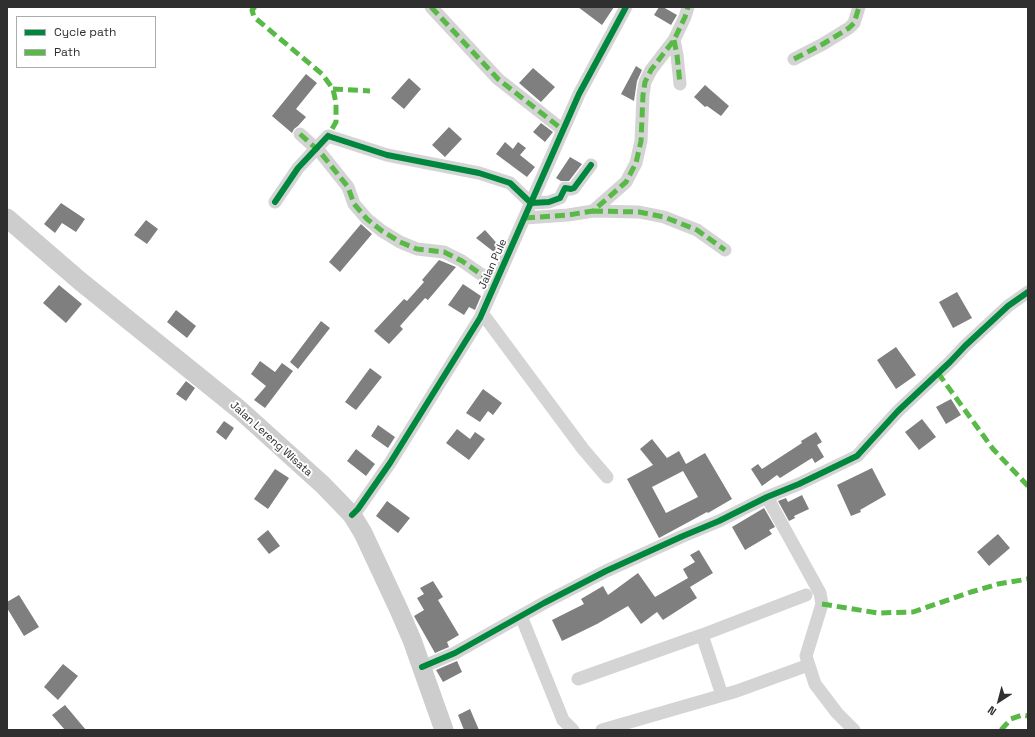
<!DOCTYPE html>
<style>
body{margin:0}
#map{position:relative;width:1035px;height:737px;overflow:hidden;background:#fff;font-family:"Space Grotesk",sans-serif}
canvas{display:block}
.frame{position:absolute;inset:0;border:8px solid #2f2f2f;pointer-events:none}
.legend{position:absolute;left:16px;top:16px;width:140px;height:52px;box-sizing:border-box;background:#fff;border:1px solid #acacac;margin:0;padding:5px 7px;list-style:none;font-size:12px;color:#2f2f2f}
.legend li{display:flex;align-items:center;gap:8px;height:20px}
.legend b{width:20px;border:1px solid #acacac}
.north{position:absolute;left:979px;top:681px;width:40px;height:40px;-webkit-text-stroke:3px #fff;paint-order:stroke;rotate:216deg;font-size:11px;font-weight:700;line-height:16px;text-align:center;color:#2f2f2f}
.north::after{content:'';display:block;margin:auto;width:14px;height:18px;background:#2f2f2f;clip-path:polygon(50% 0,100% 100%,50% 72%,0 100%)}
</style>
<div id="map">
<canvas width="1035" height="737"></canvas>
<div class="frame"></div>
<ul class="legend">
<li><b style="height:5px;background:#00873e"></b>Cycle path</li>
<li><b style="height:5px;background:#58b947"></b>Path</li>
</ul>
<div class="north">N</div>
</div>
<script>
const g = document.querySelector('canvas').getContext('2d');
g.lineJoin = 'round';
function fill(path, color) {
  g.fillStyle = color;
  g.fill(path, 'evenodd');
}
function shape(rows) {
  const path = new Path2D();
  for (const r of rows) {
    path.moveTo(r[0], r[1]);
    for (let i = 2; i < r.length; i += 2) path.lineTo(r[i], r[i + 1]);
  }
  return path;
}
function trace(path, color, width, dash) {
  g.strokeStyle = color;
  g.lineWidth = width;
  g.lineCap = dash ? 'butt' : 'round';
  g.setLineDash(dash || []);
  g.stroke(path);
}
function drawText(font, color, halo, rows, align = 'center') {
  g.font = font + ' "Space Grotesk",sans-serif';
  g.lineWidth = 4;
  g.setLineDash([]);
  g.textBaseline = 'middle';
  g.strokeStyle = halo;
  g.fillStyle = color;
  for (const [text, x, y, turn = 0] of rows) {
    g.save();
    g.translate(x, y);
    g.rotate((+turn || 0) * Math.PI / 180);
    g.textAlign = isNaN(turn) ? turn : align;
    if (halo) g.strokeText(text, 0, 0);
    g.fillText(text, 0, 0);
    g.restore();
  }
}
fill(shape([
 [578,7,614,7,602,25],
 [659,7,663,7,677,15,671,25,654,15],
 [636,66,642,70,637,81,634,101,621,94],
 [533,68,555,87,541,102,519,83],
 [306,74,317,83,296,109,306,117,298,126,294,129,292,133,272,116],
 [409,78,421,89,404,109,391,98],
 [705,85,729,106,721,116,707,106,705,107,694,97],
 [541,123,553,132,545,142,533,132],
 [449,127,462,139,445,157,432,145],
 [505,142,513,149,518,142,526,148,520,155,535,167,527,177,496,154],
 [570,157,582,164,569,181,561,181,556,178],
 [61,203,85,219,76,232,62,223,55,233,44,224],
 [146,220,158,229,147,244,134,235],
 [361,224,372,234,340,272,329,262],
 [485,230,502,249,499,256,476,238],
 [439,260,456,267,428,300,425,298,400,326,403,329,389,344,374,331,404,299,407,301,424,282,422,280],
 [463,284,481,296,475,310,469,307,464,315,448,305],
 [59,285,82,304,66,323,43,303],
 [957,292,972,318,953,328,939,302],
 [176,310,196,326,187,338,167,322],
 [321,321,330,328,298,369,290,362],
 [896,347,916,375,896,389,877,360],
 [260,361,275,372,282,363,293,371,265,408,254,400,266,386,251,374],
 [370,368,382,377,356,410,345,402],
 [186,381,195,388,186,401,176,394],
 [483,389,502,403,493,415,488,411,480,422,466,413],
 [951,399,961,415,946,424,936,407],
 [922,419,936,437,919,450,905,432],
 [224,421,234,428,226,440,216,432],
 [378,425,395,437,388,448,371,436],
 [457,429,470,439,475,432,485,439,469,460,446,443],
 [816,432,822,442,817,445,824,457,815,463,812,458,780,478,777,475,762,486,751,469,758,464,762,469,802,443,801,441],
 [652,439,667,458,679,451,686,464,705,453,732,499,708,513,707,512,659,538,627,479,653,465,640,449],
 [683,471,698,497,666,513,652,487],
 [356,449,375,464,366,476,347,461],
 [872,468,886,495,860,510,861,512,851,516,837,485],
 [275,469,289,478,268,509,254,499],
 [802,495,809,509,794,516,795,518,789,521,778,501,786,498,788,502],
 [387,501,410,518,398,533,376,516],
 [764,508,775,527,769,530,772,534,745,550,732,527],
 [268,530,280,546,269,554,257,539],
 [998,534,1010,548,989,566,977,552],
 [699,550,713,573,690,587,697,598,663,620,657,612,641,624,628,606,597,624,562,641,552,620,584,604,581,599,603,586,608,595,638,573,655,597,688,578,683,569,695,562,690,555],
 [433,581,443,597,438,600,459,635,447,642,449,647,435,653,414,616,424,610,417,598,424,594,420,588],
 [19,595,39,627,24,636,7,608,7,602],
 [457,661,462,672,443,682,436,670],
 [63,664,78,676,58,700,44,687],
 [65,705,86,730,65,730,52,715],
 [470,709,479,730,464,730,458,715]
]), '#7f7f7f');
trace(shape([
 [431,7,498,79,563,130],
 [674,40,677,55,680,84],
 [794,59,823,44,849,28,854,23,859,7],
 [300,134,320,152,348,187,354,204,367,219,382,231,400,242,417,249,444,252,462,261,495,284],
 [275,202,298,168,328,136,387,155,479,173,510,183,531,203,549,202,560,198,565,188,571,189,574,188,591,165],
 [593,211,639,212,664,217,697,230,725,250],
 [525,218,568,215,593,211,626,182,636,163,641,141,643,95,645,82,651,70,674,40,685,17,688,7],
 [482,313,583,449,607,477],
 [767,497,820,593,822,604,806,656,815,684,837,713,854,730],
 [352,515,358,509,390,463,480,318,579,94,626,7],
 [521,616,563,720,573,730],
 [702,635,722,695],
 [422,667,455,653,544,603,606,571,683,536,719,521,767,497,799,484,857,456,898,411,950,362,965,346,1008,306,1028,292],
 [578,679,702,635,806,595],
 [602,730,737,691,803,667]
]), '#d4d4d4', 13);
trace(shape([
 [7,218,80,281,240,410,323,485,352,515,363,533,399,610,412,640,444,730]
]), '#cdcdcd', 19);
trace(shape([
 [255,7,252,10,254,17,322,74,333,89,336,103,336,122,328,136],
 [431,7,498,79,563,130],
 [674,40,677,55,680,84],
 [794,59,823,44,849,28,854,23,859,7],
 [333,89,370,91],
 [300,134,320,152,348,187,354,204,367,219,382,231,400,242,417,249,444,252,462,261,495,284],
 [593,211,639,212,664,217,697,230,725,250],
 [525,218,568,215,593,211,626,182,636,163,641,141,643,95,645,82,651,70,674,40,685,17,688,7],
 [938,373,993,449,1028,486],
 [822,604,878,613,913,612,971,592,998,584,1028,579],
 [1001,730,1011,719,1022,715,1028,716]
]), '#58b947', 5, [10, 5]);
trace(shape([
 [275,202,298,168,328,136,387,155,479,173,510,183,531,203,549,202,560,198,565,188,571,189,574,188,591,165],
 [352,515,358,509,390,463,480,318,579,94,626,7],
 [422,667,455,653,544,603,606,571,683,536,719,521,767,497,799,484,857,456,898,411,950,362,965,346,1008,306,1028,292]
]), '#00873e', 6);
drawText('11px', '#2f2f2f', '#fff', [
 ["Jalan Pule",493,264,-66],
 ["Jalan Lereng Wisata",271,439,42]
]);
</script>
